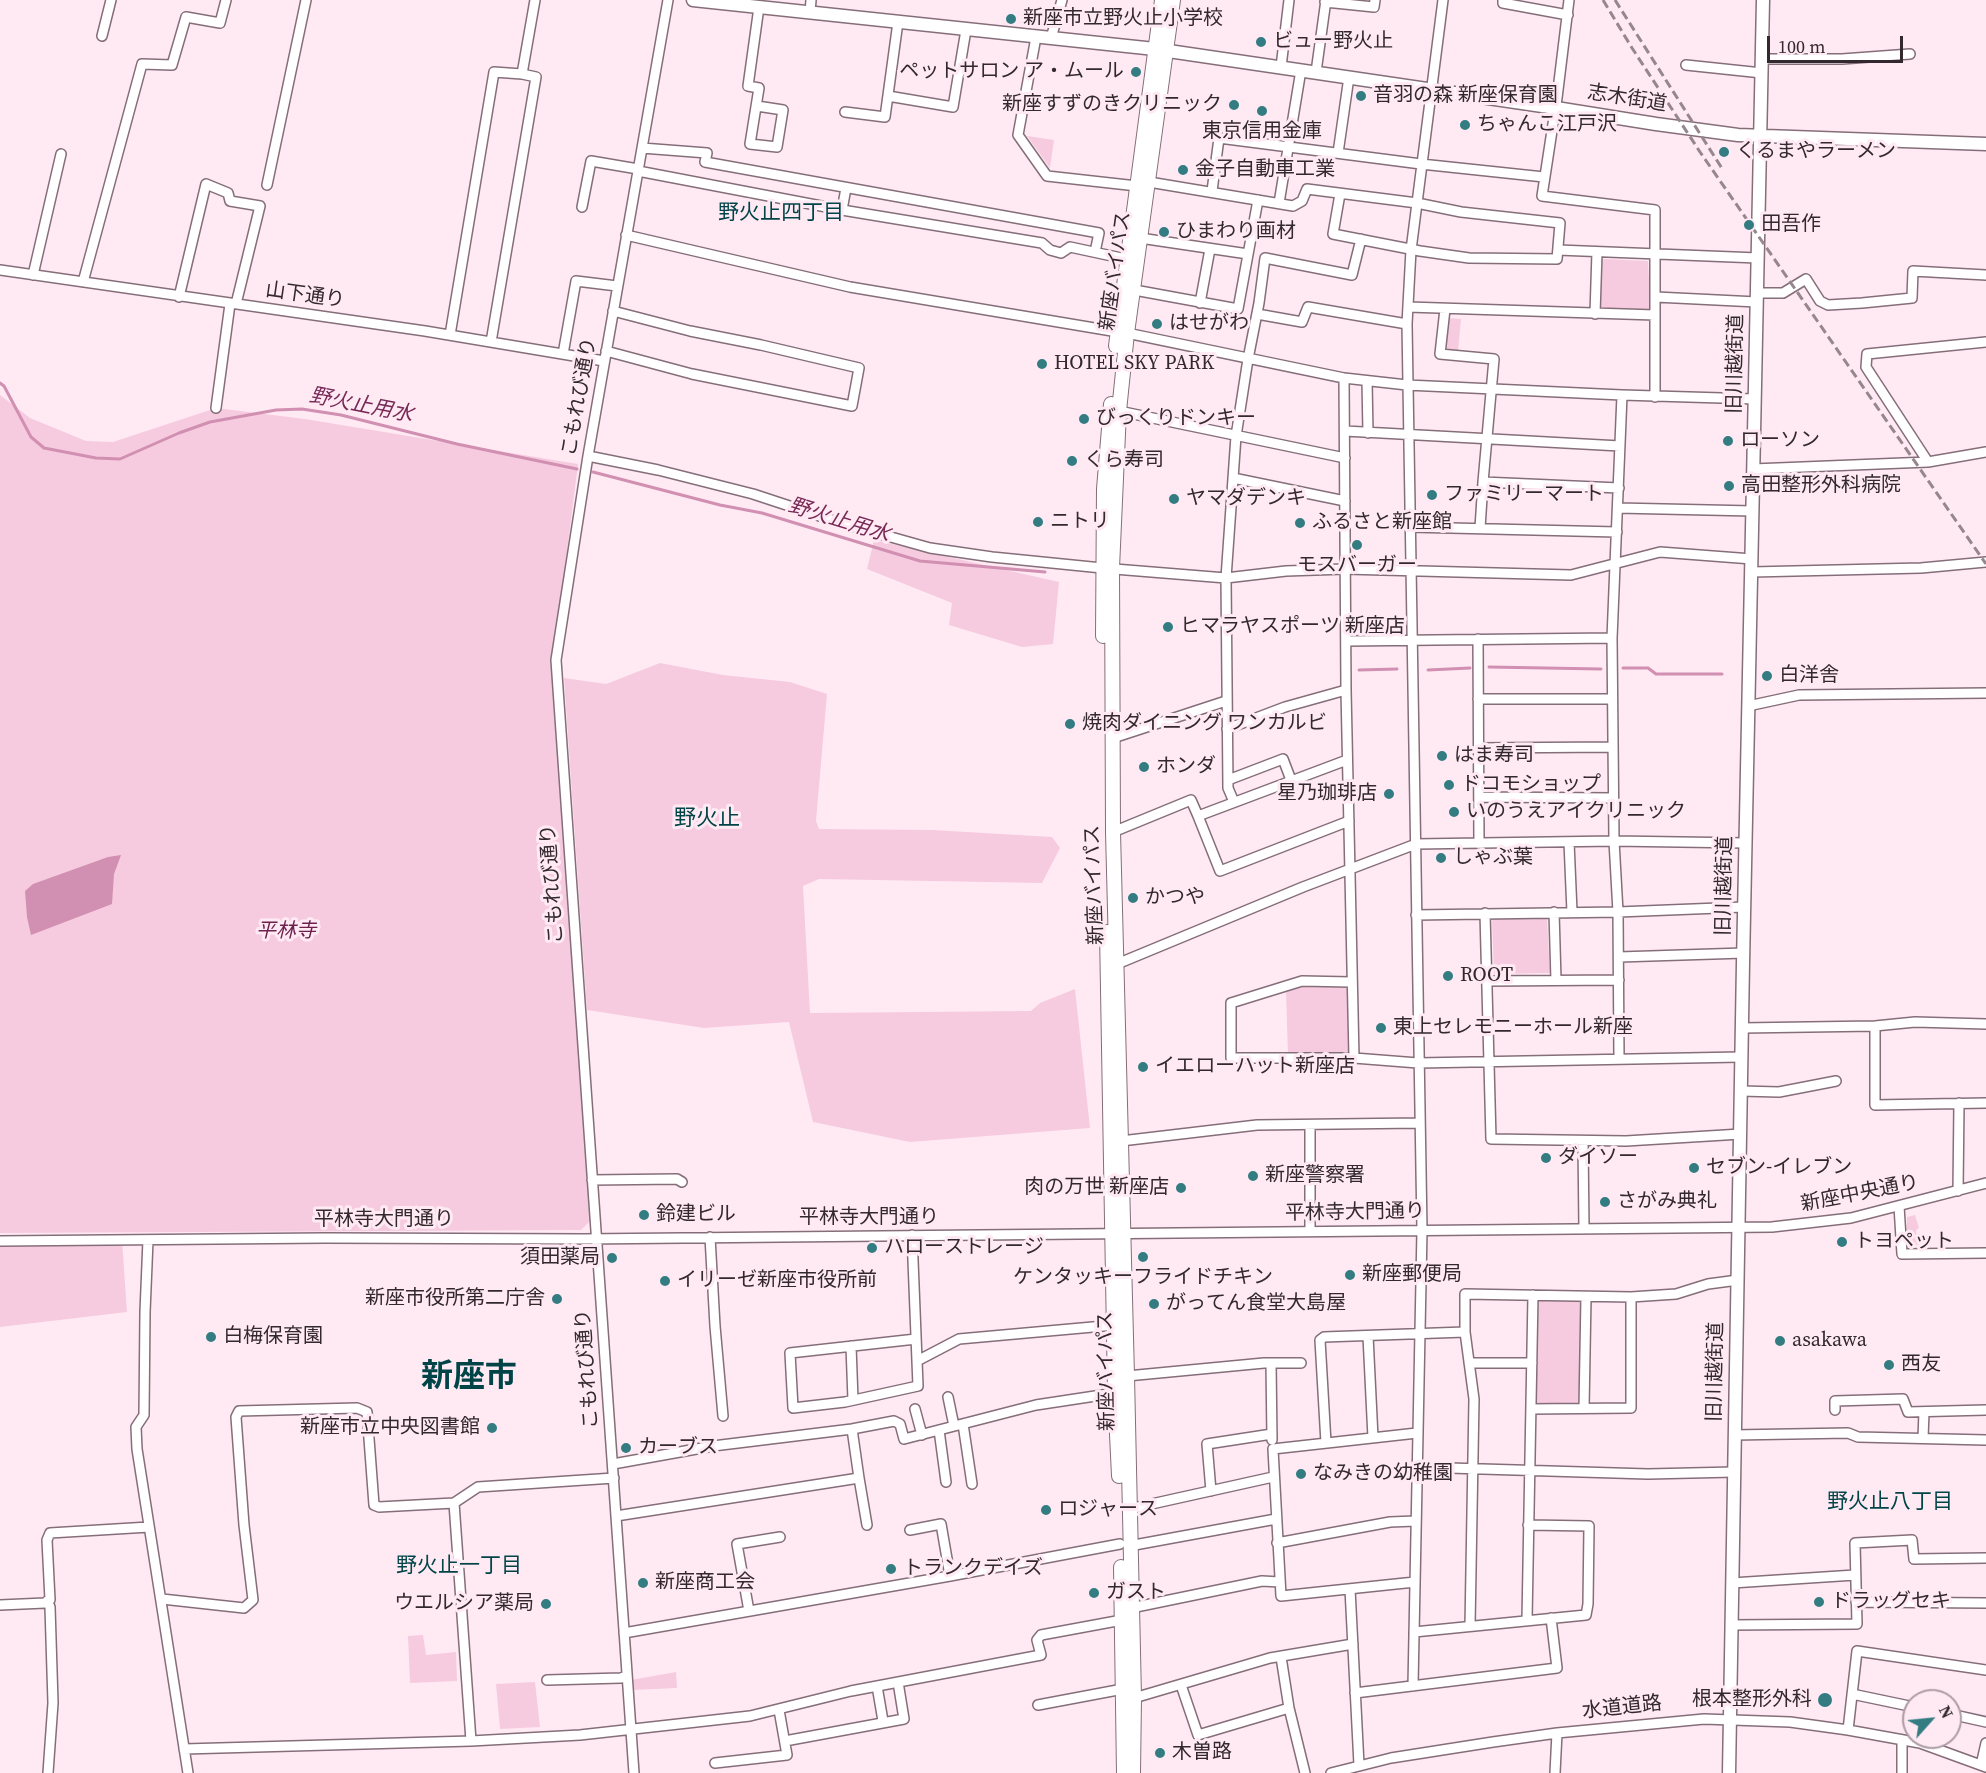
<!DOCTYPE html>
<meta charset="utf-8">
<style>
body{margin:0}
#map{position:relative;width:1986px;height:1773px;overflow:hidden;background:#ffeaf4;font-family:"Source Serif 4",serif}
canvas{display:block}
.north{position:absolute;left:1902px;top:1689px;width:60px;height:60px;box-sizing:border-box;background:#ffeaf4;border:2px solid #ad9ca4;border-radius:50%;rotate:63deg;font-size:16px;font-weight:700;line-height:24px;text-align:center;color:#32282d}
.north::after{content:'';display:block;margin:auto;width:21px;height:27px;background:#337c81;clip-path:polygon(50% 0,100% 100%,50% 72%,0 100%)}
.scale{position:absolute;left:1767px;top:36px;width:136px;height:27px;box-sizing:border-box;border:3px solid #32282d;border-top:0;padding-left:8px;font-size:18px;line-height:21px;white-space:nowrap;color:#32282d;-webkit-text-stroke:4px #ffeaf4;paint-order:stroke}
</style>
<div id="map">
<canvas width="1986" height="1773"></canvas>
<div class="north">N</div>
<div class="scale">100 m</div>
</div>
<script>
const g = document.querySelector('canvas').getContext('2d');
g.lineJoin = 'round';
function fill(path, color) {
  g.fillStyle = color;
  g.fill(path, 'evenodd');
}
function shape(rows) {
  const path = new Path2D();
  for (const r of rows) {
    path.moveTo(r[0], r[1]);
    for (let i = 2; i < r.length; i += 2) path.lineTo(r[i], r[i + 1]);
  }
  return path;
}
function trace(path, color, width, dash) {
  g.strokeStyle = color;
  g.lineWidth = width;
  g.lineCap = dash ? 'butt' : 'round';
  g.setLineDash(dash || []);
  g.stroke(path);
}
function drawText(font, color, halo, rows, align = 'center') {
  g.font = font + ' "Source Serif 4","Noto Sans JP",serif';
  g.lineWidth = 6;
  g.setLineDash([]);
  g.textBaseline = 'middle';
  g.strokeStyle = halo;
  g.fillStyle = color;
  for (const [text, x, y, turn = 0] of rows) {
    g.save();
    g.translate(x, y);
    g.rotate((+turn || 0) * Math.PI / 180);
    g.textAlign = isNaN(turn) ? turn : align;
    if (halo) g.strokeText(text, 0, 0);
    g.fillText(text, 0, 0);
    g.restore();
  }
}
fill(shape([
 [1027,136,1054,140,1050,168],
 [1604,259,1648,261,1649,279,1652,279,1652,309,1648,312,1601,311,1598,308,1599,277,1601,277,1601,261],
 [1447,318,1461,319,1458,352,1447,351,1444,348],
 [0,395,30,418,86,441,113,442,216,408,305,419,578,464,552,671,570,897,590,1221,581,1230,0,1233],
 [874,540,1059,582,1053,644,1022,647,949,625,952,603,867,569],
 [660,663,723,675,790,682,827,694,816,821,819,829,933,830,1052,837,1060,848,1042,883,819,879,803,886,810,1013,1031,1011,1040,1003,1075,989,1090,1128,910,1142,813,1122,789,1022,704,1028,587,1010,564,678,606,684],
 [1494,919,1547,919,1550,973,1494,974,1492,921],
 [1304,985,1344,986,1347,989,1348,1053,1345,1056,1288,1056,1286,991],
 [1915,1215,1919,1228,1916,1230,1918,1246,1906,1241,1907,1217],
 [122,1240,127,1312,0,1327,0,1241],
 [1533,1295,1586,1297,1584,1408,1531,1409],
 [423,1635,426,1655,456,1652,457,1681,410,1683,408,1636],
 [676,1672,677,1688,632,1690,631,1680],
 [535,1682,540,1727,500,1729,496,1684]
]), '#f6cbdf');
fill(shape([
 [121,855,114,874,112,904,31,935,27,917,25,891,33,884,108,857]
]), '#d18fb1');
trace(shape([
 [0,383,4,386,31,437,44,448,96,458,120,459,179,433,210,422,276,410,302,409,341,415,457,444,577,469],
 [593,472,720,505,762,513,920,561,1045,572],
 [1489,667,1601,669],
 [1623,668,1648,668,1656,674,1722,674],
 [1359,670,1397,669],
 [1428,670,1470,668]
]), '#d18fb1', 3);
const minor = shape([
 [1503,0,1503,3,1568,15],
 [1569,0,1557,98,1542,196,1655,210,1655,397],
 [1325,2,1374,7,1375,0],
 [810,13,811,0],
 [102,36,111,0],
 [1036,37,1018,135,1047,176,1137,186],
 [1051,38,1062,0],
 [1762,59,1842,59,1910,54],
 [1686,65,1762,73],
 [1281,67,1289,0],
 [1316,72,1326,0],
 [888,96,953,107,966,30],
 [757,106,783,110,777,147,750,144,759,88,748,86,759,7],
 [845,112,885,117,898,22],
 [642,148,707,153,705,162,1099,233,1095,252],
 [1338,153,1349,77],
 [638,171,842,210,1042,243,1050,250,1061,253,1070,247,1126,259],
 [1149,182,1293,206,1302,201,1307,189,1417,203,1461,212,1560,223,1557,259,1469,258,1420,251,1333,234,1340,194],
 [267,185,306,0],
 [1212,191,1219,138,1421,164,1544,177],
 [1279,203,1301,70],
 [582,207,591,161,638,169],
 [842,210,846,188],
 [626,235,850,287,1118,332],
 [1140,238,1248,254],
 [1558,250,1758,258],
 [0,270,425,331,604,361],
 [33,275,61,154],
 [83,282,142,64,172,65,186,17,220,23,226,0],
 [1129,289,1238,309,1258,200],
 [1757,293,1783,293,1806,279,1820,301,1828,305,1862,303,1912,298,1913,271,1986,275],
 [179,297,206,184,228,193,230,201,260,206,236,304],
 [1656,297,1757,302],
 [1200,303,1210,249],
 [1408,307,1655,315],
 [1445,309,1440,354,1494,359,1483,482,1619,488],
 [1257,314,1302,322,1308,307,1407,324],
 [1595,314,1597,252],
 [1127,333,1344,378,1407,385,1622,395,1755,399],
 [450,335,494,72,522,74],
 [491,342,536,77,522,74,535,0],
 [606,351,692,374,852,406,859,368,761,345,690,331,613,311],
 [563,354,576,281,617,286],
 [1344,378,1346,690,1354,1058],
 [1367,381,1368,433],
 [216,408,230,304],
 [1119,411,1345,458],
 [1345,431,1620,446],
 [588,456,658,470,753,494,841,523,930,548,992,557,1102,568,1226,578,1286,571,1345,569,1571,575,1660,552,1752,559],
 [1928,462,1866,367,1867,354,1986,342],
 [1753,469,1928,462,1986,452],
 [1233,478,1345,501],
 [1618,508,1753,511],
 [1409,527,1617,532],
 [1480,528,1483,482],
 [1752,572,1921,568,1986,562],
 [1478,639,1479,844],
 [1346,641,1612,638],
 [1478,699,1612,699],
 [1748,706,1799,695,1986,693],
 [1227,729,1285,707,1346,690],
 [1113,738,1226,701],
 [1478,748,1613,747],
 [1228,780,1283,759,1291,780],
 [1479,797,1613,798],
 [1234,802,1228,788,1226,578,1236,436,1248,359,1259,303,1265,258,1352,275,1361,239],
 [1198,816,1220,871,1349,821],
 [1113,832,1191,800,1198,816,1347,760],
 [1569,842,1572,912],
 [1554,912,1556,980],
 [1485,913,1491,1139,1626,1141,1741,1134],
 [1416,915,1618,912,1744,907],
 [1619,957,1744,953],
 [1117,964,1303,887,1416,844,1614,841,1746,843],
 [1487,981,1619,980],
 [1351,982,1302,981,1231,1003,1231,1058,1354,1058,1418,1063,1741,1057],
 [1875,1026,1875,1105,1986,1103],
 [1742,1028,1875,1026,1915,1022,1986,1024],
 [1619,1059,1618,912,1614,841,1612,638,1622,395],
 [1741,1091,1779,1092,1836,1081],
 [1310,1125,1310,1231],
 [1121,1141,1257,1125,1419,1123],
 [1583,1141,1584,1229],
 [592,1180,677,1179,682,1182],
 [1958,1191,1959,1103],
 [1899,1206,1902,1254,1986,1253],
 [912,1235,917,1361,959,1339,1115,1325],
 [710,1237,715,1326,723,1416],
 [148,1240,145,1312,144,1415,136,1427,137,1449,188,1773],
 [0,1241,325,1238,584,1239,1772,1227,1851,1218,1986,1183],
 [1465,1332,1474,1399,1470,1626],
 [1368,1336,1373,1438],
 [916,1339,790,1353,793,1408,845,1402,918,1386,917,1361],
 [851,1346,853,1400],
 [1271,1363,1272,1440],
 [1469,1363,1532,1363],
 [1127,1376,1264,1363,1301,1363],
 [948,1397,954,1426],
 [1584,1408,1586,1297],
 [915,1409,922,1435],
 [1531,1409,1631,1408,1631,1297],
 [1835,1410,1835,1401,1903,1399,1908,1412,1986,1410],
 [963,1424,972,1484],
 [852,1429,859,1478],
 [939,1430,946,1482],
 [1734,1435,1848,1433,1858,1437,1986,1440],
 [1923,1438,1924,1412],
 [1326,1443,1320,1340,1324,1337,1465,1332,1465,1294,1631,1297,1676,1294,1708,1284,1738,1280],
 [613,1464,713,1446,852,1429,894,1421,900,1424,904,1439,1036,1405,1115,1393],
 [1416,1467,1648,1474,1734,1472],
 [1211,1491,1207,1444,1272,1434],
 [1129,1509,1273,1477],
 [616,1516,859,1478,867,1525],
 [910,1530,941,1524,950,1576],
 [1277,1543,1390,1522,1415,1521],
 [1129,1546,1276,1519],
 [1415,1582,1281,1596,1273,1449,1417,1433],
 [1732,1583,1855,1575],
 [1350,1589,1359,1765],
 [162,1599,244,1608,253,1600,244,1525,236,1417,239,1411,357,1408,367,1412,374,1505,379,1507,454,1503],
 [47,1601,50,1607,53,1703,48,1773],
 [1856,1602,1986,1603],
 [0,1605,45,1603,50,1600,47,1540,50,1533,149,1527],
 [1131,1608,1262,1581,1280,1582],
 [749,1611,737,1544,780,1537],
 [1527,1620,1533,1295],
 [1731,1625,1857,1624,1855,1543,1912,1540,1914,1559,1986,1558],
 [1414,1632,1586,1615,1588,1604,1589,1526,1528,1525],
 [624,1633,950,1576,1120,1544],
 [1281,1657,1289,1708,1305,1773],
 [547,1680,621,1678,626,1676],
 [1181,1685,1198,1735,1289,1708],
 [877,1686,883,1721],
 [1413,1686,1422,1230,1407,324,1411,250,1443,0],
 [1355,1693,1557,1668,1551,1618],
 [1852,1694,1914,1707],
 [1134,1698,1270,1658,1353,1644],
 [1038,1705,1123,1689],
 [1950,1714,1986,1722],
 [1848,1730,1857,1651,1986,1670],
 [1902,1740,1902,1773],
 [471,1741,454,1503,478,1487,614,1478],
 [785,1741,904,1719,898,1682],
 [184,1749,471,1741,580,1735,750,1716,851,1691,1041,1655,1037,1640,1041,1635,1122,1620],
 [715,1763,787,1755,779,1710],
 [1981,1765,1986,1743],
 [634,1773,556,660,588,456,668,0],
 [1331,1773,1391,1758,1493,1742,1557,1733,1704,1719,1790,1722,1848,1730,1920,1743,1986,1767],
 [1555,1773,1557,1733]
]);
const major = shape([
 [693,0,1155,49,1556,108,1656,124,1738,135,1986,144],
 [1729,1773,1743,963,1763,0]
]);
const highway = shape([
 [1116,346,1162,0],
 [1103,636,1104,489,1111,404],
 [1107,932,1115,1393,1119,1476],
 [1121,1567,1124,1773],
 [1133,1773,1134,1698,1127,1376,1113,832,1112,568,1119,411,1127,333,1173,0]
]);
trace(minor, '#856e79', 12);
trace(major, '#856e79', 15);
trace(highway, '#856e79', 16);
trace(minor, '#fff', 9);
trace(major, '#fff', 12);
trace(highway, '#fff', 14);
trace(shape([
 [1603,0,1632,48,1700,152,1986,564],
 [1615,0,1723,170]
]), '#96868e', 3, [9, 4.5]);
for (const [x, y, r, color] of [
 [1011,19,6,"#337c81"],
 [1261,42,6,"#337c81"],
 [1136,72,6,"#337c81"],
 [1361,96,6,"#337c81"],
 [1234,105,6,"#337c81"],
 [1262,111,6,"#337c81"],
 [1465,125,6,"#337c81"],
 [1724,152,6,"#337c81"],
 [1183,170,6,"#337c81"],
 [1749,225,6,"#337c81"],
 [1164,232,6,"#337c81"],
 [1157,324,6,"#337c81"],
 [1042,364,6,"#337c81"],
 [1084,419,6,"#337c81"],
 [1728,441,6,"#337c81"],
 [1072,461,6,"#337c81"],
 [1729,486,6,"#337c81"],
 [1432,495,6,"#337c81"],
 [1174,499,6,"#337c81"],
 [1038,522,6,"#337c81"],
 [1300,523,6,"#337c81"],
 [1357,545,6,"#337c81"],
 [1168,627,6,"#337c81"],
 [1767,676,6,"#337c81"],
 [1070,724,6,"#337c81"],
 [1442,756,6,"#337c81"],
 [1144,767,6,"#337c81"],
 [1449,785,6,"#337c81"],
 [1389,794,6,"#337c81"],
 [1454,812,6,"#337c81"],
 [1441,858,6,"#337c81"],
 [1133,898,6,"#337c81"],
 [1448,976,6,"#337c81"],
 [1381,1028,6,"#337c81"],
 [1143,1067,6,"#337c81"],
 [1546,1158,6,"#337c81"],
 [1694,1168,6,"#337c81"],
 [1253,1176,6,"#337c81"],
 [1181,1188,6,"#337c81"],
 [1605,1202,6,"#337c81"],
 [644,1215,6,"#337c81"],
 [1842,1242,6,"#337c81"],
 [872,1248,6,"#337c81"],
 [1143,1257,6,"#337c81"],
 [612,1258,6,"#337c81"],
 [1350,1275,6,"#337c81"],
 [665,1281,6,"#337c81"],
 [557,1299,6,"#337c81"],
 [1154,1304,6,"#337c81"],
 [211,1337,6,"#337c81"],
 [1780,1341,6,"#337c81"],
 [1889,1365,6,"#337c81"],
 [492,1428,6,"#337c81"],
 [626,1448,6,"#337c81"],
 [1301,1474,6,"#337c81"],
 [1046,1510,6,"#337c81"],
 [891,1569,6,"#337c81"],
 [643,1583,6,"#337c81"],
 [1094,1593,6,"#337c81"],
 [1819,1602,6,"#337c81"],
 [546,1604,6,"#337c81"],
 [1825,1700,8,"#337c81"],
 [1160,1753,6,"#337c81"]
]) {
  const dot = new Path2D();
  dot.arc(x, y, r, 0, 2 * Math.PI);
  g.fillStyle = color;
  g.fill(dot);
  trace(dot, '#ffeaf4', 2);
}
drawText('20px', '#32282d', '#ffeaf4', [
 ["新座市立野火止小学校",1023,19],
 ["ビュー野火止",1273,42],
 ["ペットサロン ア・ムール",1124,72,"right"],
 ["音羽の森 新座保育園",1373,96],
 ["新座すずのきクリニック",1222,105,"right"],
 ["ちゃんこ江戸沢",1477,125],
 ["東京信用金庫",1262,132,"center"],
 ["くるまやラーメン",1736,152],
 ["金子自動車工業",1195,170],
 ["田吾作",1761,225],
 ["ひまわり画材",1176,232],
 ["はせがわ",1169,324],
 ["HOTEL SKY PARK",1054,364],
 ["びっくりドンキー",1096,419],
 ["ローソン",1740,441],
 ["くら寿司",1084,461],
 ["高田整形外科病院",1741,486],
 ["ファミリーマート",1444,495],
 ["ヤマダデンキ",1186,499],
 ["ニトリ",1050,522],
 ["ふるさと新座館",1312,523],
 ["モスバーガー",1357,566,"center"],
 ["ヒマラヤスポーツ 新座店",1180,627],
 ["白洋舎",1779,676],
 ["焼肉ダイニング ワンカルビ",1082,724],
 ["はま寿司",1454,756],
 ["ホンダ",1156,767],
 ["ドコモショップ",1461,785],
 ["星乃珈琲店",1377,794,"right"],
 ["いのうえアイクリニック",1466,812],
 ["しゃぶ葉",1453,858],
 ["かつや",1145,898],
 ["ROOT",1460,976],
 ["東上セレモニーホール新座",1393,1028],
 ["イエローハット新座店",1155,1067],
 ["ダイソー",1558,1158],
 ["セブン-イレブン",1706,1168],
 ["新座警察署",1265,1176],
 ["肉の万世 新座店",1169,1188,"right"],
 ["さがみ典礼",1617,1202],
 ["鈴建ビル",656,1215],
 ["トヨペット",1854,1242],
 ["ハローストレージ",884,1248],
 ["須田薬局",600,1258,"right"],
 ["新座郵便局",1362,1275],
 ["ケンタッキーフライドチキン",1143,1278,"center"],
 ["イリーゼ新座市役所前",677,1281],
 ["新座市役所第二庁舎",545,1299,"right"],
 ["がってん食堂大島屋",1166,1304],
 ["白梅保育園",223,1337],
 ["asakawa",1792,1341],
 ["西友",1901,1365],
 ["新座市立中央図書館",480,1428,"right"],
 ["カーブス",638,1448],
 ["なみきの幼稚園",1313,1474],
 ["ロジャース",1058,1510],
 ["トランクデイズ",903,1569],
 ["新座商工会",655,1583],
 ["ガスト",1106,1593],
 ["ドラッグセキ",1831,1602],
 ["ウエルシア薬局",534,1604,"right"],
 ["根本整形外科",1812,1700,"right"],
 ["木曽路",1172,1753]
], 'left');
drawText('20px', '#32282d', '#ffeaf4', [
 ["志木街道",1627,99,9],
 ["新座バイパス",1116,271,-82],
 ["山下通り",305,296,8],
 ["旧川越街道",1736,364,-89],
 ["こもれび通り",580,397,-80],
 ["こもれび通り",553,884,-94],
 ["新座バイパス",1095,885,-92],
 ["旧川越街道",1725,886,-89],
 ["新座中央通り",1860,1194,-11],
 ["平林寺大門通り",1355,1213,-1],
 ["平林寺大門通り",869,1218],
 ["平林寺大門通り",384,1220],
 ["こもれび通り",588,1369,-94],
 ["新座バイパス",1107,1371,-91],
 ["旧川越街道",1716,1372,-89],
 ["水道道路",1622,1708,-6]
]);
drawText('italic 20px', '#6d1f4d', '#ffeaf4', [
 ["平林寺",286,932]
]);
drawText('21px', '#004447', '#ffeaf4', [
 ["野火止四丁目",781,214],
 ["野火止八丁目",1890,1503],
 ["野火止一丁目",459,1567]
]);
drawText('italic 21px', '#782a57', '#ffeaf4', [
 ["野火止用水",361,406,11],
 ["野火止用水",839,521,17]
]);
drawText('22px', '#004447', '#ffeaf4', [
 ["野火止",707,819]
]);
drawText('bold 32px', '#004447', '#ffeaf4', [
 ["新座市",469,1378]
]);
</script>
